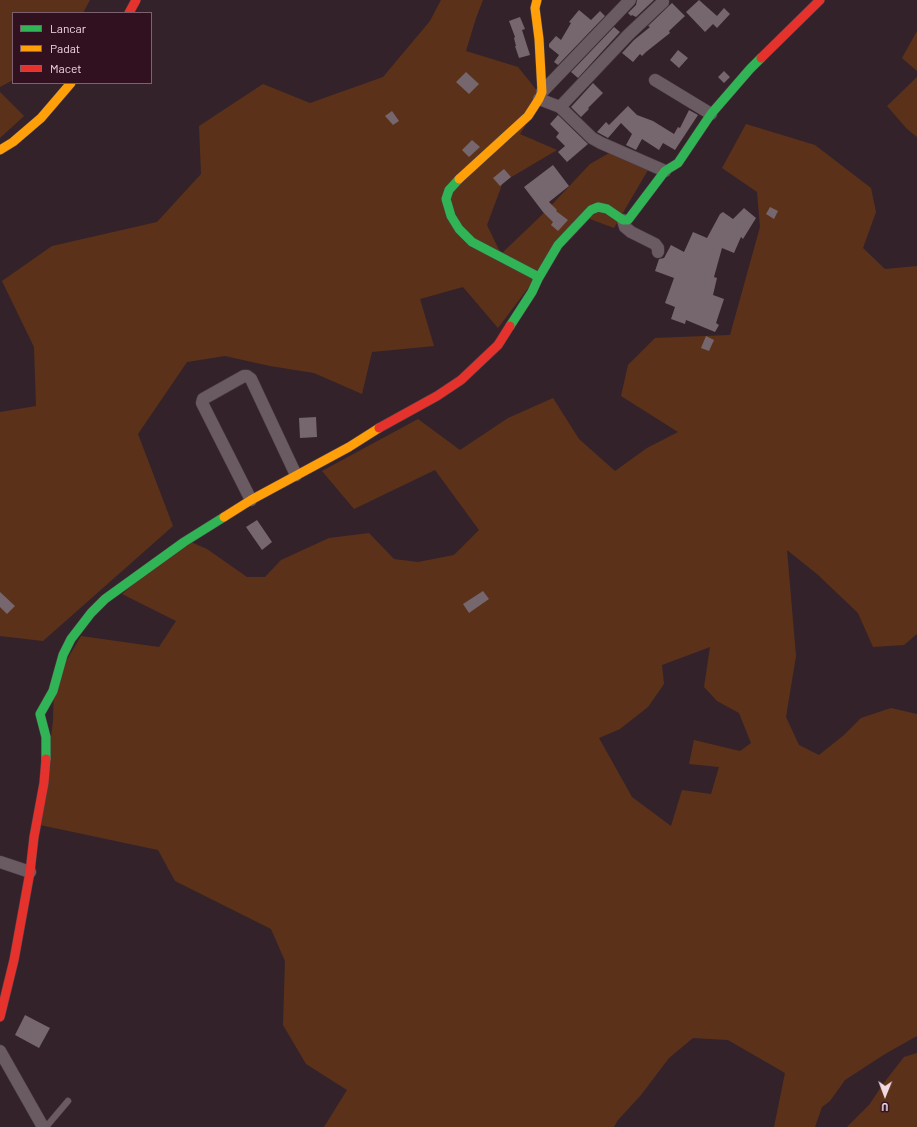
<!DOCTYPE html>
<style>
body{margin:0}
#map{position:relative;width:917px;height:1127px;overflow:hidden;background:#34222b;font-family:Barlow,sans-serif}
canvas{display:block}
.legend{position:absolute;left:12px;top:12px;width:140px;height:72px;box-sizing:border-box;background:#311120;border:1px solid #7e616e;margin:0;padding:5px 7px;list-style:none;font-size:12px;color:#f1d9e2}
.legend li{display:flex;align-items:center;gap:8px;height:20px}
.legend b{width:20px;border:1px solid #7e616e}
.north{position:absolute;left:865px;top:1075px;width:40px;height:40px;-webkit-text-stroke:3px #311120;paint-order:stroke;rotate:181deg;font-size:11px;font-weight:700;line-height:16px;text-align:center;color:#f1d9e2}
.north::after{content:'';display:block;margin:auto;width:14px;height:18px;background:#f1d9e2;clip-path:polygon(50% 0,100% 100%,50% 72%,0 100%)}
</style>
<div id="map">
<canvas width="917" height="1127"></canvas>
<ul class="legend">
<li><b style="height:5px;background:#30b455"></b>Lancar</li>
<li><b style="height:5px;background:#ff9f0a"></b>Padat</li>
<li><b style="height:5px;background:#e5322d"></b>Macet</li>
</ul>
<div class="north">U</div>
</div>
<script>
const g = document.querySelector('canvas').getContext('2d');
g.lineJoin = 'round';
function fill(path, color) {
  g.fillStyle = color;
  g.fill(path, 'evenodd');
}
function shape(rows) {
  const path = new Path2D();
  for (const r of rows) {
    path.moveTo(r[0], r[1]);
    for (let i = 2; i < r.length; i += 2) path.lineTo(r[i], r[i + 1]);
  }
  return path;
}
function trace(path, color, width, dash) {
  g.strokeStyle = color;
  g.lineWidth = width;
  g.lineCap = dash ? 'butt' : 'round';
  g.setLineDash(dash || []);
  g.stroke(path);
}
fill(shape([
 [0,0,90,0,83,13,13,13,13,80,0,87],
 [441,0,483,0,476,18,466,51,518,67,543,98,520,134,557,150,503,182,487,225,501,254,545,212,590,164,616,149,648,170,614,228,582,216,550,259,498,328,463,287,420,299,434,346,372,352,362,394,314,373,270,366,225,356,187,362,138,434,173,526,43,641,0,636,0,412,36,406,34,347,2,281,52,246,157,222,201,174,199,126,263,84,310,103,383,77,430,21],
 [917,31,917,71,902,58],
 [917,77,917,137,907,129,887,106],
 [0,92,24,116,0,138],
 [746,124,815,145,871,188,876,212,863,248,885,269,917,266,917,634,904,645,873,647,858,613,817,574,787,550,796,656,786,717,799,745,819,755,844,735,861,718,891,708,917,714,917,1036,885,1054,845,1080,830,1101,822,1107,815,1127,774,1127,785,1073,728,1040,693,1038,669,1058,641,1095,618,1120,614,1127,324,1127,347,1090,306,1064,283,1025,285,961,271,929,175,881,158,850,40,825,53,721,54,681,81,636,159,647,176,621,122,594,186,540,207,549,247,577,265,577,281,560,329,538,369,533,394,559,418,562,454,555,479,530,435,470,354,509,322,471,418,419,460,450,508,418,553,398,579,439,615,471,647,448,678,432,621,396,628,365,655,338,730,335,760,227,757,192,722,168],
 [710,647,704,687,717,701,739,713,751,743,740,751,694,740,689,764,719,767,711,794,682,790,671,826,632,797,599,738,620,729,648,707,664,684,662,665],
 [917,1053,917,1127,847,1127,869,1105,883,1084,904,1057]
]), '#5b3219');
fill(shape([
 [637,0,654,0,636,17,632,15,631,16,628,13,636,5],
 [699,0,717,16,724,8,730,14,717,28,713,24,705,32,686,12],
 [672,3,685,16,669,31,670,33,646,52,642,56,640,54,633,62,622,53,634,40,650,27,648,26],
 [579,10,591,20,600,11,605,16,558,65,554,62,559,55,549,47,549,44,556,36,561,40,571,23,569,22],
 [520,17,525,29,522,30,530,55,519,58,515,46,516,46,514,38,515,37,509,21],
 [614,27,620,32,578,78,571,72],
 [678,50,688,58,679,68,670,60],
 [724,71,730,77,724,83,718,77],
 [466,72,479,84,469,94,456,82],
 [593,83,603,93,588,108,589,109,581,117,571,107],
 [628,106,637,115,653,121,674,134,678,127,680,128,689,110,698,115,675,150,663,143,659,150,642,139,636,150,626,145,632,134,621,123,608,138,597,132,606,122,609,125],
 [392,111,399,121,393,125,385,116],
 [558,115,588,144,567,162,558,152,565,146,556,137,559,133,550,124],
 [472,140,480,147,469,157,462,150],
 [553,165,569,186,549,202,557,210,556,211,568,220,558,231,551,225,553,222,543,212,524,187],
 [504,169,511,177,500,186,493,178],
 [770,207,778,211,774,219,766,214],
 [744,208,756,218,743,239,741,237,734,253,722,248,714,277,717,278,713,295,724,299,716,323,719,325,715,332,686,320,685,324,671,319,675,307,665,303,674,278,655,271,659,259,664,258,671,245,684,252,693,232,707,238,720,214,723,212,733,219],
 [706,336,714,340,709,351,701,348],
 [316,417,317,437,300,438,299,418],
 [257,520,272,542,262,550,246,527],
 [483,591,489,599,469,613,463,604],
 [0,592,15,606,7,614,0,607],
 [25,1015,50,1028,39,1048,15,1035]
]), '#76666d');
const lane = shape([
 [46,1127,68,1101]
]);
const street = shape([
 [655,80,711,114],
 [542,92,630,0],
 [539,99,560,107,592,138,601,143,665,171],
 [560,107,628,35,663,2],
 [623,220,625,227,631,232,655,244,658,248,658,252],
 [251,500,202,403,203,399,244,376,247,376,251,379,296,475],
 [0,862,30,872],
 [0,1051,43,1127]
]);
const fast = shape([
 [459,179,449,190,446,199,451,216,459,229,472,242,535,275,538,279,532,292,510,326],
 [538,279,558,245,591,210,598,207,607,209,623,220,628,220,665,171,678,163,711,114,750,69,761,58],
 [46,759,46,737,40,714,53,691,63,655,71,639,91,613,105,599,184,542,224,517]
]);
const slow = shape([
 [0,150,13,142,41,118,71,83],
 [459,179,528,116,539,99,542,92,539,39,535,8,537,0],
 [224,517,251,500,349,447,379,428]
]);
const jam = shape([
 [129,13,136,0],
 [761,58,820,0],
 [379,428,437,396,461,380,498,345,510,326],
 [0,1017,14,960,30,872,34,837,44,783,46,759]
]);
trace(lane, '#4e3e45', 7);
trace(street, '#4e3e45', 13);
trace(fast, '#4e3e45', 10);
trace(slow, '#4e3e45', 10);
trace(jam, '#4e3e45', 10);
trace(lane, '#6a5a61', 6);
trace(street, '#6a5a61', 12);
trace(fast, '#30b455', 9);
trace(slow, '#ff9f0a', 9);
trace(jam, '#e5322d', 9);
</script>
